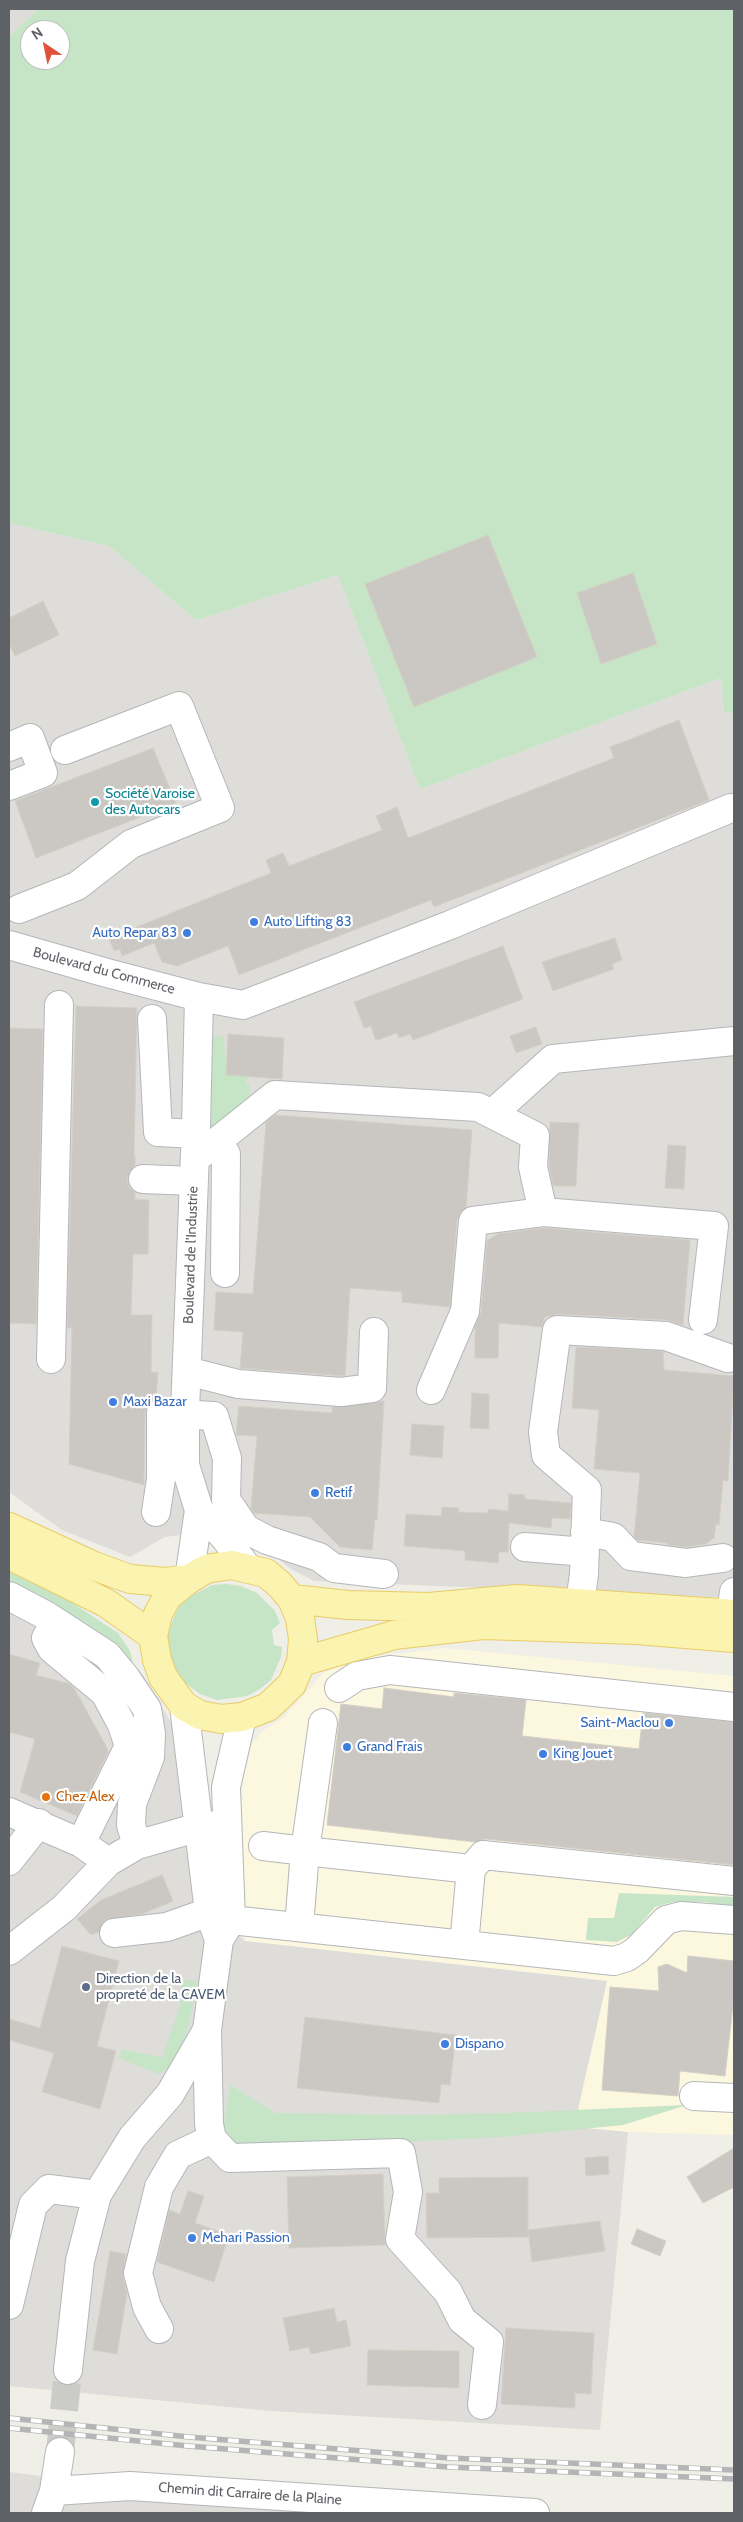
<!DOCTYPE html>
<meta charset="utf-8">
<style>
body{margin:0}
#map{position:relative;width:743px;height:2522px;overflow:hidden;background:#efeee7;font-family:Cabin,sans-serif}
canvas{display:block}
.frame{position:absolute;inset:0;border:10px solid #5e6166;pointer-events:none}
.north{position:absolute;left:20px;top:20px;width:50px;height:50px;box-sizing:border-box;background:#fff;border:1px solid #bfc0c2;border-radius:50%;rotate:326deg;font-size:14px;font-weight:700;line-height:20px;text-align:center;color:#5e6166}
.north::after{content:'';display:block;margin:auto;width:18px;height:22px;background:#e0513c;clip-path:polygon(50% 0,100% 100%,50% 72%,0 100%)}
</style>
<div id="map">
<canvas width="743" height="2522"></canvas>
<div class="frame"></div>
<div class="north">N</div>
</div>
<script>
const g = document.querySelector('canvas').getContext('2d');
g.lineJoin = 'round';
function fill(path, color) {
  g.fillStyle = color;
  g.fill(path, 'evenodd');
}
function shape(rows) {
  const path = new Path2D();
  for (const r of rows) {
    path.moveTo(r[0], r[1]);
    for (let i = 2; i < r.length; i += 2) path.lineTo(r[i], r[i + 1]);
  }
  return path;
}
function trace(path, color, width, dash) {
  g.strokeStyle = color;
  g.lineWidth = width;
  g.lineCap = dash ? 'butt' : 'round';
  g.setLineDash(dash || []);
  g.stroke(path);
}
function drawText(font, color, halo, rows, align = 'center') {
  g.font = font + ' Cabin,sans-serif';
  g.lineWidth = 4.5;
  g.setLineDash([]);
  g.textBaseline = 'middle';
  g.strokeStyle = halo;
  g.fillStyle = color;
  for (const [text, x, y, turn = 0] of rows) {
    g.save();
    g.translate(x, y);
    g.rotate((+turn || 0) * Math.PI / 180);
    g.textAlign = isNaN(turn) ? turn : align;
    if (halo) g.strokeText(text, 0, 0);
    g.fillText(text, 0, 0);
    g.restore();
  }
}
fill(shape([
 [446,1648,734,1676,734,2135,628,2132,573,2127,607,1981,245,1941,238,1872,243,1765,251,1744,265,1729,283,1718,323,1673,361,1658]
]), '#fcf7df');
fill(shape([
 [9,9,36,9,36,12,9,36],
 [9,523,109,546,196,620,338,575,420,789,721,678,724,711,734,713,734,1598,314,1581,291,1569,264,1548,190,1534,165,1537,130,1557,62,1530,9,1492],
 [9,1586,59,1612,143,1675,178,1734,189,1809,192,1896,245,1941,607,1981,574,2127,628,2132,600,2430,271,2411,9,2386],
 [9,2472,332,2513,9,2513]
]), '#deddd9');
fill(shape([
 [36,9,734,9,734,713,724,712,721,678,420,789,338,575,196,620,109,546,9,523,9,36,36,12],
 [30,30,60,30,60,60,30,60],
 [209,1035,224,1037,226,1074,247,1076,246,1084,250,1085,249,1101,208,1140],
 [9,1572,68,1600,118,1633,130,1651,137,1678,9,1583],
 [227,1584,241,1586,257,1593,275,1611,280,1623,272,1630,274,1645,282,1647,281,1657,271,1680,260,1689,247,1696,217,1700,200,1694,184,1682,172,1667,166,1637,178,1608,187,1598,212,1585],
 [619,1893,734,1897,734,1907,705,1902,673,1902,655,1907,631,1935,617,1942,586,1940,588,1918,614,1918],
 [186,1980,197,1981,188,2028,172,2067,159,2074,119,2058,122,2049,162,2058,180,2006,181,1984],
 [230,2085,275,2113,412,2115,508,2113,687,2105,623,2125,500,2137,416,2141,233,2143,222,2135]
]), '#c5e5c6');
const building = shape([
 [488,535,537,657,414,707,365,584,488,535],
 [633,573,657,644,601,664,577,593,633,573],
 [43,601,59,635,15,656,9,643,9,618,43,601],
 [679,720,709,800,434,907,431,900,239,975,228,946,177,966,162,962,154,943,122,956,120,949,114,951,109,938,271,873,266,860,283,853,289,866,382,830,376,816,397,807,408,838,614,758,610,747,679,720],
 [153,748,176,803,36,858,15,801,153,748],
 [615,938,622,960,612,964,614,969,553,991,542,962,615,938],
 [503,946,523,999,413,1040,410,1034,399,1038,397,1033,378,1040,375,1039,371,1026,364,1028,354,1002,503,946],
 [76,1006,137,1008,134,1156,135,1156,135,1166,130,1171,127,1179,129,1187,135,1192,135,1199,149,1200,148,1254,133,1254,131,1315,152,1315,151,1372,158,1372,156,1399,148,1405,145,1413,144,1485,69,1464,72,1328,68,1328,67,1326,76,1006],
 [536,1027,542,1044,516,1053,510,1036,536,1027],
 [9,1028,43,1029,36,1324,9,1323,9,1028],
 [228,1034,284,1038,282,1079,226,1075,228,1034],
 [275,1115,472,1130,466,1207,460,1213,457,1220,450,1307,402,1302,402,1292,350,1288,345,1376,240,1368,243,1332,214,1330,216,1292,253,1294,266,1122,275,1115],
 [550,1122,579,1123,576,1186,553,1186,549,1166,550,1122],
 [668,1145,686,1146,684,1189,665,1188,668,1145],
 [543,1228,690,1240,683,1325,667,1320,558,1314,545,1317,542,1327,499,1323,498,1358,475,1358,475,1327,481,1312,487,1241,497,1234,543,1228],
 [576,1347,663,1351,664,1370,734,1376,728,1481,723,1480,719,1525,716,1524,714,1538,706,1544,686,1547,667,1545,667,1543,637,1540,634,1537,640,1473,594,1469,599,1410,572,1408,576,1347],
 [472,1393,489,1394,489,1429,470,1428,472,1393],
 [384,1401,377,1520,375,1519,372,1550,340,1547,310,1517,254,1513,251,1509,257,1436,236,1435,239,1406,332,1413,332,1407,384,1401],
 [412,1424,444,1426,442,1458,410,1455,412,1424],
 [509,1494,525,1495,525,1499,571,1503,570,1519,552,1518,551,1528,509,1523,508,1552,499,1552,498,1563,465,1560,465,1551,404,1546,406,1514,441,1516,442,1507,459,1508,458,1512,488,1513,488,1509,508,1511,509,1494],
 [9,1654,40,1663,36,1675,70,1684,74,1688,107,1748,108,1752,77,1816,20,1792,35,1739,9,1732,9,1654],
 [384,1688,454,1697,454,1693,526,1700,522,1736,639,1749,643,1713,734,1722,734,1865,485,1839,475,1842,327,1825,341,1704,382,1709,384,1688],
 [162,1875,173,1901,142,1914,105,1920,99,1932,91,1935,77,1919,101,1900,162,1875],
 [62,1946,119,1961,97,2046,116,2051,100,2109,42,2092,54,2053,9,2040,9,2019,40,2028,62,1946],
 [688,1956,734,1961,734,1996,725,2076,680,2071,678,2096,602,2090,610,1987,659,1991,658,1967,667,1964,687,1973,688,1956],
 [305,2017,456,2035,450,2085,441,2084,439,2103,297,2088,305,2017],
 [734,2148,734,2187,703,2203,687,2177,734,2148],
 [608,2156,609,2174,586,2176,585,2158,608,2156],
 [383,2174,385,2245,289,2248,287,2177,383,2174],
 [528,2177,528,2237,427,2238,426,2193,439,2193,439,2178,528,2177],
 [188,2191,204,2196,195,2223,229,2235,214,2282,157,2262,169,2210,180,2214,188,2191],
 [600,2221,605,2251,532,2262,528,2230,600,2221],
 [637,2229,666,2241,660,2256,631,2244,637,2229],
 [110,2251,126,2254,123,2277,127,2293,117,2354,93,2350,110,2251],
 [334,2308,337,2322,346,2320,351,2346,311,2354,309,2347,290,2351,283,2318,334,2308],
 [506,2328,594,2333,591,2394,575,2393,575,2408,501,2404,506,2328],
 [368,2350,459,2351,459,2388,367,2385,368,2350]
]);
fill(building, '#cbc8c4');
trace(building, '#d4d0c5', 1);
trace(shape([
 [60,2452,68,2370]
]), '#cbcbc7', 28, [28, 14]);
const minor = shape([
 [9,747,30,738,43,773,9,786],
 [19,909,77,886,131,844,220,808,179,706,65,750],
 [9,945,107,973,199,997,243,1005,450,925,731,808],
 [152,1019,158,1132,196,1134],
 [492,1114,553,1059,734,1041],
 [217,1141,226,1154,225,1273],
 [195,1159,275,1095,478,1107,535,1136,533,1167,543,1212,714,1226,703,1320],
 [143,1179,194,1181],
 [51,1359,59,1005],
 [187,1371,238,1384,341,1392,372,1388,374,1332],
 [431,1390,465,1311,473,1221,543,1212],
 [199,1510,225,1538,247,1567],
 [156,1512,161,1479,161,1413,214,1416,227,1458,226,1500,246,1529,267,1540,319,1557,334,1568,384,1574],
 [585,1532,613,1537,631,1556,686,1563,723,1558],
 [525,1547,585,1552],
 [189,1579,199,1510,185,1465,185,1412,196,1127,199,997],
 [9,1596,47,1616,107,1655,126,1678,147,1709,151,1734,150,1757,132,1804,131,1825,137,1845],
 [580,1603,584,1574,587,1490,546,1455,543,1432,557,1330,666,1336,728,1358],
 [731,1614,734,1592],
 [55,1621,46,1638,52,1649,105,1693,122,1725,129,1746,81,1843],
 [339,1688,357,1676,390,1670,734,1707],
 [184,1706,209,1912,219,1940],
 [323,1723,305,1851,471,1869,464,1945],
 [9,1812,81,1843,108,1862,137,1845,199,1827,217,1825],
 [263,1846,305,1851,299,1927],
 [9,1861,39,1823],
 [471,1869,483,1855,734,1881],
 [231,1920,614,1961,627,1957,637,1950,666,1920,681,1916,734,1920],
 [114,1933,167,1927,209,1912],
 [9,1951,64,1908,108,1862],
 [207,2032,209,2124,212,2139,230,2158,401,2153,408,2192,400,2239,448,2292,462,2320,489,2342,482,2405],
 [694,2096,734,2098],
 [9,2305,33,2205,49,2189,97,2195],
 [159,2329,147,2307,138,2273,159,2187,178,2155,212,2139],
 [68,2370,80,2261,97,2195,132,2138,170,2094,207,2030,219,1940,231,1920,226,1787,242,1717],
 [54,2491,130,2486,535,2513],
 [46,2513,54,2491,60,2452]
]);
const major = shape([
 [9,1527,94,1566,130,1579,166,1582,189,1579],
 [9,1555,106,1603,153,1636],
 [231,1565,266,1573,280,1585,292,1599,300,1618,303,1639,301,1662,292,1684,268,1707,242,1717,221,1719,200,1715,184,1706,163,1677,157,1660,153,1636,158,1614,167,1597,189,1579,206,1569,231,1565],
 [292,1599,348,1605,429,1607,517,1599,734,1614],
 [301,1662,394,1635,483,1625,637,1630,734,1638]
]);
trace(minor, '#b4b6ba', 30);
trace(major, '#eacc65', 30);
trace(minor, '#fff', 28);
trace(major, '#fbf3b0', 28);
const rail = shape([
 [9,2418,189,2437,449,2458,734,2470],
 [9,2428,188,2446,448,2467,734,2479]
]);
trace(rail, '#b4b5b6', 5.5);
trace(rail, '#fff', 4, [11]);
for (const [x, y, r, color] of [
 [95,802,5,"#0f9aa8"],
 [254,922,5,"#3f7fe0"],
 [187,933,5,"#3f7fe0"],
 [113,1402,5,"#3f7fe0"],
 [315,1493,5,"#3f7fe0"],
 [669,1723,5,"#3f7fe0"],
 [347,1747,5,"#3f7fe0"],
 [543,1754,5,"#3f7fe0"],
 [46,1797,5,"#e8710a"],
 [86,1987,5,"#5c6f8a"],
 [445,2044,5,"#3f7fe0"],
 [192,2238,5,"#3f7fe0"]
]) {
  const dot = new Path2D();
  dot.arc(x, y, r, 0, 2 * Math.PI);
  g.fillStyle = color;
  g.fill(dot);
  trace(dot, '#fff', 2);
}
drawText('14px', '#0d838f', '#fff', [
 ["Société Varoise",105,794],
 ["des Autocars",105,810]
], 'left');
drawText('14px', '#366cbe', '#fff', [
 ["Auto Lifting 83",264,922],
 ["Auto Repar 83",177,933,"right"],
 ["Maxi Bazar",123,1402],
 ["Retif",325,1493],
 ["Saint-Maclou",659,1723,"right"],
 ["Grand Frais",357,1747],
 ["King Jouet",553,1754],
 ["Dispano",455,2044],
 ["Mehari Passion",202,2238]
], 'left');
drawText('14px', '#5e6166', '#fff', [
 ["Boulevard du Commerce",104,971,15],
 ["Boulevard de l'Industrie",191,1255,-88],
 ["Chemin dit Carraire de la Plaine",250,2494,4]
]);
drawText('14px', '#c56008', '#fff', [
 ["Chez Alex",56,1797]
], 'left');
drawText('14px', '#4e5e75', '#fff', [
 ["Direction de la",96,1979],
 ["propreté de la CAVEM",96,1995]
], 'left');
</script>
